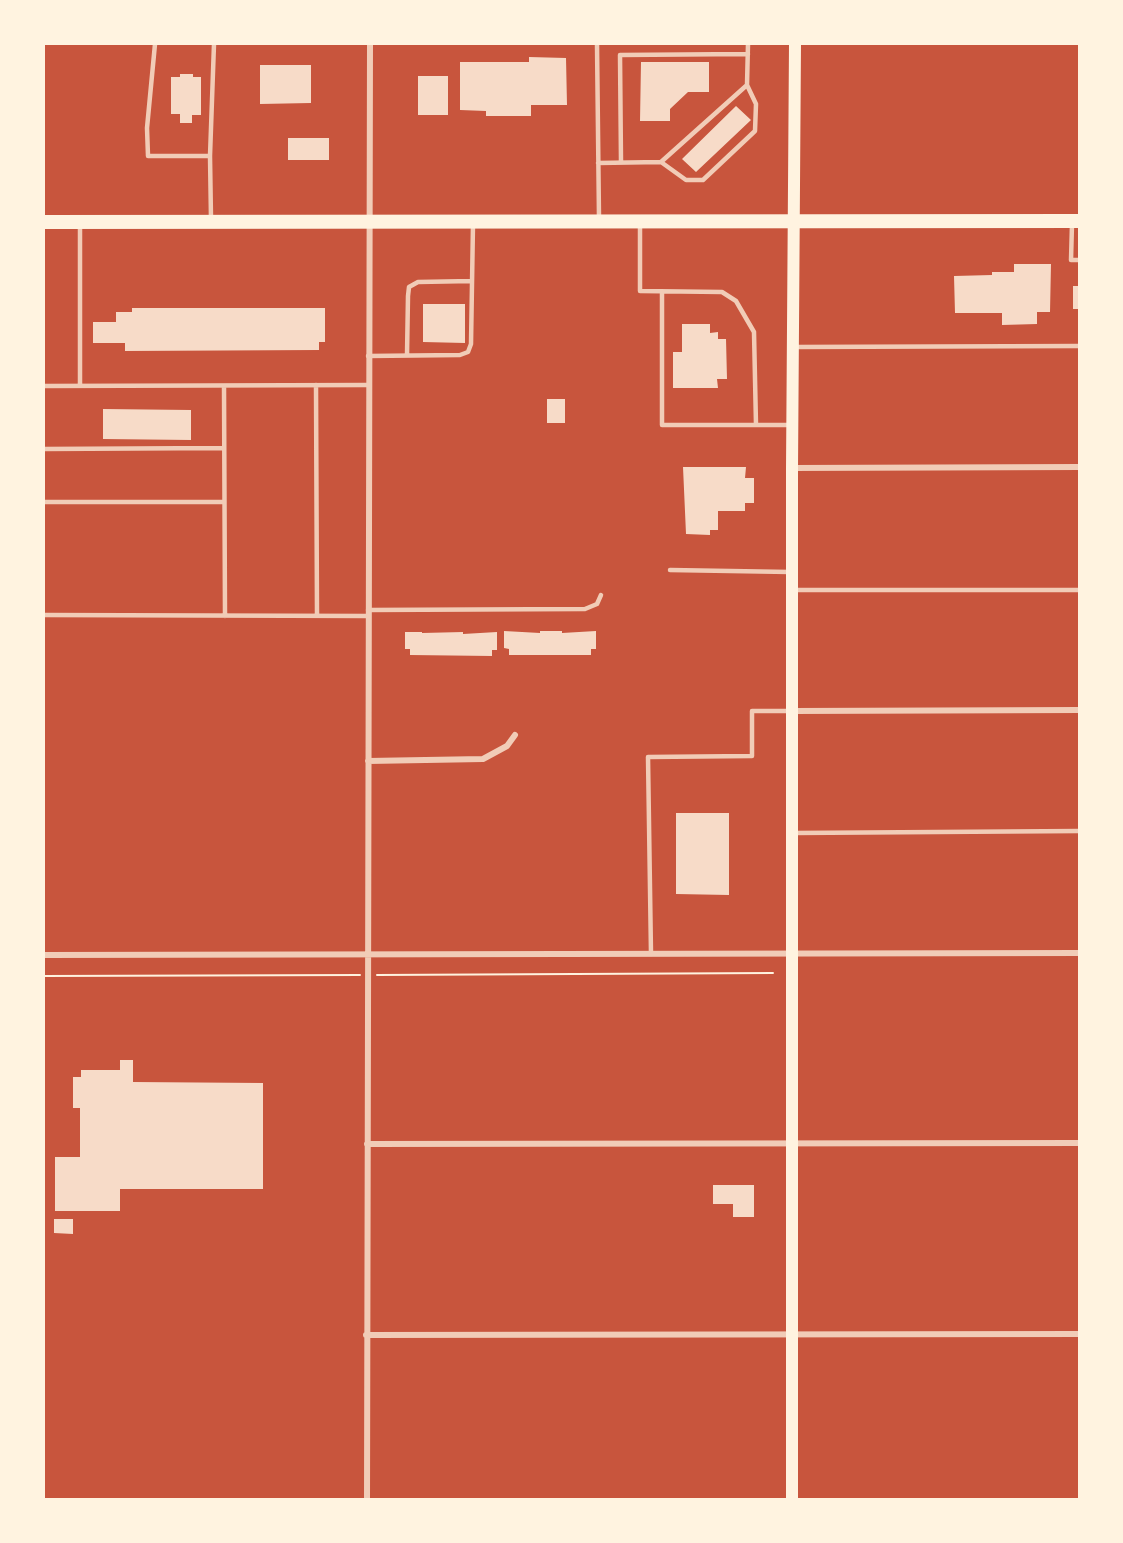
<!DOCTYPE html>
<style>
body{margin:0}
#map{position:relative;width:1123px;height:1543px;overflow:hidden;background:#c8553d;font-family:Arial,sans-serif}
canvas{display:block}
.frame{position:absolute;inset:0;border:45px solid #fff3e0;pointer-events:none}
</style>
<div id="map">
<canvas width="1123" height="1543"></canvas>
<div class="frame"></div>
</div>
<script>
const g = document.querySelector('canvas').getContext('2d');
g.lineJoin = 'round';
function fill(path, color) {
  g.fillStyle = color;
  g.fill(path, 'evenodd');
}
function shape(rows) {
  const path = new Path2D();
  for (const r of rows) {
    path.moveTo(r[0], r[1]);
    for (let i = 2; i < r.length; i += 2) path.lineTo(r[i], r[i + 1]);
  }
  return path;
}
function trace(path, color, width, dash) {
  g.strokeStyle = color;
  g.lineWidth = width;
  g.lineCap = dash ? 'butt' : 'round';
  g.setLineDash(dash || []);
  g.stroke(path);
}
fill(shape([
 [529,57,566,58,567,105,531,105,531,116,486,116,486,111,460,110,460,62,529,62],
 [641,62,709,62,709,92,688,92,670,109,670,121,640,121],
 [260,65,311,65,311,103,260,104],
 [180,74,193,74,193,77,201,77,201,115,192,115,192,123,180,123,180,114,171,114,171,77,180,77],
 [418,76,448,76,448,115,418,115],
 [736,106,751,120,696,172,682,159],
 [288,138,329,138,329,160,288,160],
 [1014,264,1051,264,1050,312,1037,312,1037,324,1002,325,1002,313,955,313,954,276,992,275,992,272,1014,272],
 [1073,286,1080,286,1080,309,1073,309],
 [423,304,465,304,465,343,423,342],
 [132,308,325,308,325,342,319,342,319,350,125,351,125,343,93,343,93,322,116,322,116,312,132,312],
 [682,324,710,324,710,333,718,332,718,339,726,339,727,379,717,379,718,388,673,388,673,352,682,352],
 [547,399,565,399,565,423,547,423],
 [103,409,191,410,191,440,103,439],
 [683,467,746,467,745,478,754,478,754,503,745,503,745,511,718,511,718,530,710,530,710,535,686,534],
 [504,631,540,633,540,631,562,631,562,633,596,631,596,649,591,649,591,655,509,655,509,649,504,648],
 [405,632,422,632,422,633,463,632,463,634,497,632,497,650,492,650,492,656,410,655,410,649,405,649],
 [676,813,729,813,729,895,676,894],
 [120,1060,133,1060,133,1082,263,1083,263,1189,120,1189,120,1211,55,1211,55,1157,80,1157,80,1108,73,1108,73,1077,81,1077,81,1070,120,1070],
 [713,1185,754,1185,754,1217,733,1217,733,1204,713,1204],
 [54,1219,73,1219,73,1234,54,1233]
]), '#f7dbc8');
trace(shape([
 [377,975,773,973],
 [44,976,360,975]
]), '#fff3e0', 2);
trace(shape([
 [155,44,147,128,148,156,210,156,211,219],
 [597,44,599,218],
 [210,156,214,44],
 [621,162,620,55,748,54],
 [661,162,686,180,703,180,755,131,756,104,747,85],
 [598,163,661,162,747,85,748,44],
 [80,224,80,386],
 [640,224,640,291,722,292,736,301,754,332,756,425,790,425],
 [1072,224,1071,260,1080,260],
 [662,292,662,425,756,425],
 [794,347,1080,346],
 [407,355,408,296,409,287,418,282,472,281],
 [368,356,460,355,468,352,471,344,473,224],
 [316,385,317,616],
 [44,386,368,385],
 [224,386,225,616],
 [44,449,224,448],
 [44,502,224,502],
 [670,570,790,572],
 [794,590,1080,590],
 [368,610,585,609,597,604,601,595],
 [44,615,368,616],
 [794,833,1080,831],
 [651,954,648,757,752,756,752,711,790,711]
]), '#f1ccb7', 4.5);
trace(shape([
 [792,468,1080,467],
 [793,711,1080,710],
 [368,761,483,759,507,746,515,735],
 [44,955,1080,953],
 [367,1144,1080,1143],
 [366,1335,1080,1334],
 [367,1500,370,44]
]), '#f1ccb7', 6);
trace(shape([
 [792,1500,792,468,795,44]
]), '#fff3e0', 12);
trace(shape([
 [44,222,1080,221]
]), '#fff3e0', 14);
</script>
